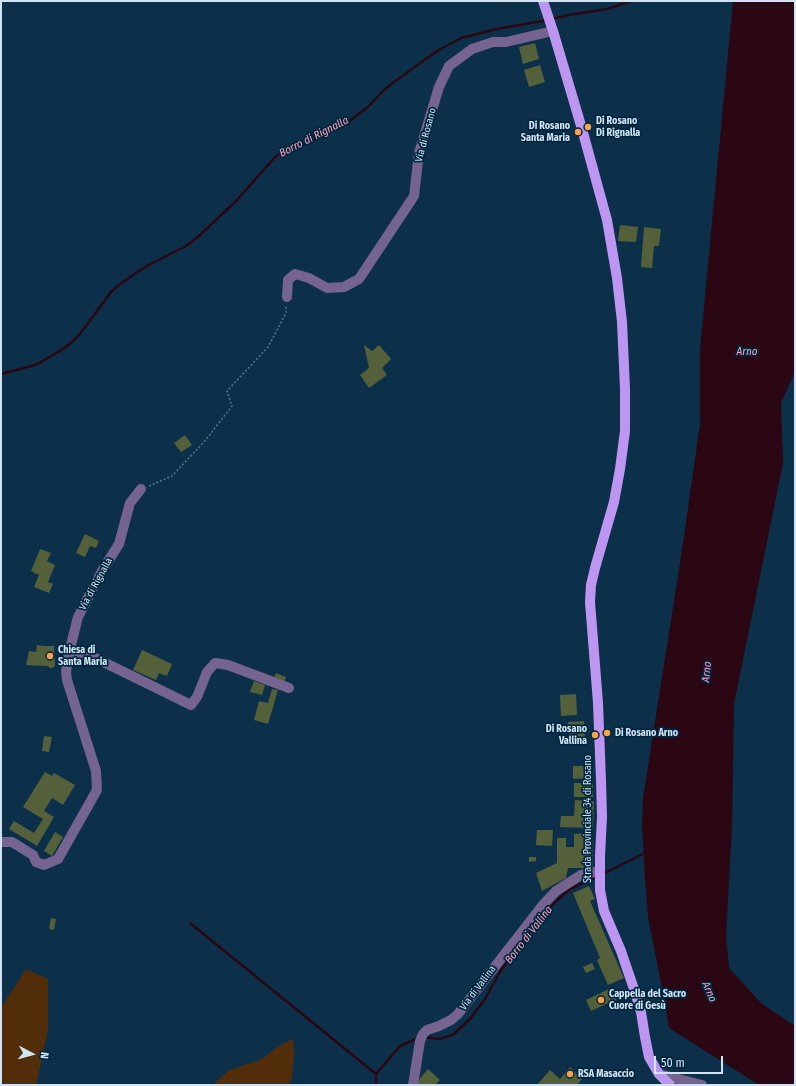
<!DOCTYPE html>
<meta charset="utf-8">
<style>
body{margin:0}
#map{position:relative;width:796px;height:1086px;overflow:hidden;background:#0c3049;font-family:"Fira Sans Condensed",sans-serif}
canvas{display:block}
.frame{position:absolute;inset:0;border:2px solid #d1e4f4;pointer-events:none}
.north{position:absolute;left:12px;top:1034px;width:40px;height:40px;-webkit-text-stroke:3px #01263e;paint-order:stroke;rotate:96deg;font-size:11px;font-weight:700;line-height:16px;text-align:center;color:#d1e4f4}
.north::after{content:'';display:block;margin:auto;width:14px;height:18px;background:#d1e4f4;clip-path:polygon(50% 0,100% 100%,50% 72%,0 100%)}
.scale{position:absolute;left:654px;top:1056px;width:69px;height:18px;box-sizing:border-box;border:2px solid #d1e4f4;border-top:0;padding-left:5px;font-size:12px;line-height:14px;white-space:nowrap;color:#d1e4f4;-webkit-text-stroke:3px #01263e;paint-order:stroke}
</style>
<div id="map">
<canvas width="796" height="1086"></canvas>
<div class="frame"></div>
<div class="north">N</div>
<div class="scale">50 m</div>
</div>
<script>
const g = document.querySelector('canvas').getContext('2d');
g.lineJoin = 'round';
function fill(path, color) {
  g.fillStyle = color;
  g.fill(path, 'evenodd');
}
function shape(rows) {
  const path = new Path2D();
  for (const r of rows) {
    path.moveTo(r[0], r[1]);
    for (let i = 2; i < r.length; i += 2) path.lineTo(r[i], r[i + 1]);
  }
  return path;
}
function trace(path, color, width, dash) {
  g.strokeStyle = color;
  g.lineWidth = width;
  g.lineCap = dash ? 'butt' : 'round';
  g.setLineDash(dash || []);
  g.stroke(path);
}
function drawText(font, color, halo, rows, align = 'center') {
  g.font = font + ' "Fira Sans Condensed",sans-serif';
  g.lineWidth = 3.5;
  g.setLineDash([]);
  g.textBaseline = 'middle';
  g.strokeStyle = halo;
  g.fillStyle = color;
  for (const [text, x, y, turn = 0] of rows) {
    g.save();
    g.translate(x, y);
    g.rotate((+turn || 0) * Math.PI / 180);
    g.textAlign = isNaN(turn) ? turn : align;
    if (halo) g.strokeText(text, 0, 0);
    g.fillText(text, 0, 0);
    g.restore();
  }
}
fill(shape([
 [26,969,48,979,48,1029,36,1085,1,1085,1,1008],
 [293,1039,294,1057,292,1078,288,1085,213,1085,229,1070,260,1060,280,1045]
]), '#512e09');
fill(shape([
 [733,1,795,1,795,372,781,403,783,463,734,704,732,826,726,937,729,968,761,1003,795,1026,795,1085,759,1085,669,1028,664,998,648,917,645,880,642,826,643,798,682,550,700,424,700,349]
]), '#2b0613');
trace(shape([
 [552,19,569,15,607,9,631,1],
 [1,374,35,365,46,359,63,349,73,341,80,334,111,292,120,284,145,267,186,246,199,236,237,200,276,156,283,152,314,140,347,123,368,107,384,90,394,82,437,51,461,38,497,29,547,20],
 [603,874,645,853],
 [190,923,376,1074],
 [424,1037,440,1039,454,1034,470,1019,485,999,500,972,520,943,553,904,570,889,587,881,597,877],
 [376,1085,376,1074,400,1046,418,1038]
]), '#2b0613', 2.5);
fill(shape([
 [535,43,539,59,523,64,519,47],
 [540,65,545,82,529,87,524,70],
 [620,225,638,227,636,242,618,241],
 [644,227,661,229,659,246,654,246,652,268,641,267],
 [364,345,372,351,379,345,391,359,382,368,387,375,369,388,360,375,369,368],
 [185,435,192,445,181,452,174,443],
 [85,534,99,541,96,548,90,546,85,557,76,553],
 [40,549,51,553,47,561,55,565,48,582,53,584,49,593,34,587,39,575,31,571],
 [37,645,44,646,54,646,55,666,54,666,53,668,50,668,48,666,26,665,29,651,36,652],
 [142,650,172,664,167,676,159,673,156,680,133,670],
 [276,673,286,677,284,684,273,680],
 [254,681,265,685,262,695,250,692],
 [272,689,278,690,268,724,254,720,259,701,268,703],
 [576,694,577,715,561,716,560,695],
 [584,721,585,742,569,743,568,722],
 [44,736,52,737,49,752,42,751],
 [573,766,589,766,590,778,573,779],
 [45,772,52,776,54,773,75,785,63,805,52,798,44,811,54,817,37,846,9,829,14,821,34,833,43,819,23,807],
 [574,783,593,783,593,797,574,797],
 [575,800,594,801,593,828,560,827,561,816,574,816],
 [537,830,553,830,552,846,536,845],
 [55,832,63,837,52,856,44,851],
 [592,833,593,868,568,868,566,878,542,891,536,873,557,863,557,838,566,838,566,847,574,847,574,834],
 [529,857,536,857,536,861,529,862],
 [589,886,595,899,590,901,624,978,608,985,597,960,600,958,573,893],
 [51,918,56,919,54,930,49,929],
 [592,963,595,969,586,973,583,967],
 [611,988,617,999,591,1011,586,1000],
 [570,1067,582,1079,577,1085,537,1085,550,1070,560,1079],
 [428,1069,440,1080,435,1085,420,1085,417,1082]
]), '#546039');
trace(shape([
 [149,486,172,476,204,442,232,406,227,391,268,347,286,313,286,306]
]), '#57758a', 1.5, [2, 2]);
trace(shape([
 [287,297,288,280,295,274,309,278,327,288,344,287,359,279,414,196,419,153,439,87,449,66,472,49,493,42,506,42,553,31],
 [69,653,85,653,191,705,197,697,207,672,215,663,228,665,289,688],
 [1,842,12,842,33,855,36,862,44,865,58,859,97,790,96,771,67,680,66,672,69,653,78,617,102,571,119,544,130,503,141,489],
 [659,1074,702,1085],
 [413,1085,420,1041,423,1034,427,1030,439,1026,451,1020,458,1014,542,906,556,891,581,875,600,871]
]), '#756390', 10);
trace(shape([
 [543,1,553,31,582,129,607,220,617,278,622,322,625,389,625,431,620,469,614,502,595,568,591,585,590,602,598,703,601,780,602,817,600,856,600,890,604,911,621,951,636,995,641,1012,645,1037,649,1057,659,1074,670,1085]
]), '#bd96f2', 10);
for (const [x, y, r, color] of [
 [588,127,4,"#f8a14a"],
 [578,132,4,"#f8a14a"],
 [50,656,4,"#f8a14a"],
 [607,733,4,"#f8a14a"],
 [595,735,4,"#f8a14a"],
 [601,1000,4,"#f8a14a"],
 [570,1074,4,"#f8a14a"]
]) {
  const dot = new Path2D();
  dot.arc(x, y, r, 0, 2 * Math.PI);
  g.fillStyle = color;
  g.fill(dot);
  trace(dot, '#01263e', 1.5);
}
drawText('bold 10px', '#d1e4f4', '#01263e', [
 ["Di Rosano",596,121],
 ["Di Rignalla",596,133],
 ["Di Rosano",570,126,"right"],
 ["Santa Maria",570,138,"right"],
 ["Chiesa di",58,650],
 ["Santa Maria",58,662],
 ["Di Rosano",587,729,"right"],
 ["Vallina",587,741,"right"],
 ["Di Rosano Arno",615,733],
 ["Cappella del Sacro",609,994],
 ["Cuore di Gesù",609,1006],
 ["RSA Masaccio",578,1074]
], 'left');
drawText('10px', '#d1e4f4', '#01263e', [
 ["Via di Rosano",426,135,-75],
 ["Via di Rignalla",96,584,-61],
 ["Strada Provinciale 34 di Rosano",588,819,-90],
 ["Via di Vallina",478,988,-53]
]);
drawText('italic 11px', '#ffa2bb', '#01263e', [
 ["Borro di Rignalla",314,137,-27],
 ["Arno",747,352],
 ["Arno",707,672,-84],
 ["Borro di Vallina",529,935,-52],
 ["Arno",709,992,67]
]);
</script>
